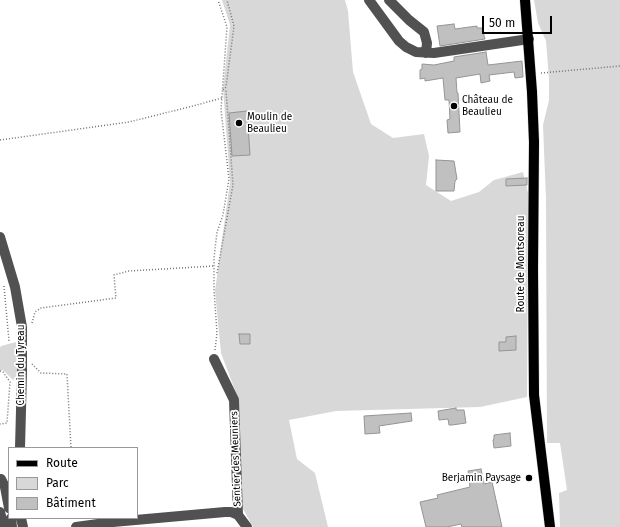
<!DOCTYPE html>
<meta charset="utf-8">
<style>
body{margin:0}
#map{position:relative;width:620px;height:527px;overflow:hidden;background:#fff;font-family:"Fira Sans",sans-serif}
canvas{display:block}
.legend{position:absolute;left:8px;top:447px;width:130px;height:72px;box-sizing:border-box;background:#fff;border:1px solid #999;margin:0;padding:5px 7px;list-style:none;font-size:12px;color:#000}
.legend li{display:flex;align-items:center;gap:8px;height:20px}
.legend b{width:20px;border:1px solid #999}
.scale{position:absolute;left:482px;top:16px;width:70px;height:18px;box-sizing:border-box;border:2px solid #000;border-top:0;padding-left:5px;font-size:12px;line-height:14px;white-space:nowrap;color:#000;-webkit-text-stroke:3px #fff;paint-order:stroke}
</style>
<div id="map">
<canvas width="620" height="527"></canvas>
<ul class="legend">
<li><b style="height:5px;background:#000"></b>Route</li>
<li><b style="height:11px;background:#d8d8d8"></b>Parc</li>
<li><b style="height:11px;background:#c0c0c0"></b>Bâtiment</li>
</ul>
<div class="scale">50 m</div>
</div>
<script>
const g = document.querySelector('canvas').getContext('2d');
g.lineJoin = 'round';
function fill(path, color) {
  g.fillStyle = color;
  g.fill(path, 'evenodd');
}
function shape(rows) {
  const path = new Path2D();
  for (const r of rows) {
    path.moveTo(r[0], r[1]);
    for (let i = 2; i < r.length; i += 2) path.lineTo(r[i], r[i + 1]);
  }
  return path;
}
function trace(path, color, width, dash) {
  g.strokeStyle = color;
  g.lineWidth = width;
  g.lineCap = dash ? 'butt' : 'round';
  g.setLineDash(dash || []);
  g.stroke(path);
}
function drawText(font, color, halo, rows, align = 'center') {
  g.font = font + ' "Fira Sans",sans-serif';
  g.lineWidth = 3.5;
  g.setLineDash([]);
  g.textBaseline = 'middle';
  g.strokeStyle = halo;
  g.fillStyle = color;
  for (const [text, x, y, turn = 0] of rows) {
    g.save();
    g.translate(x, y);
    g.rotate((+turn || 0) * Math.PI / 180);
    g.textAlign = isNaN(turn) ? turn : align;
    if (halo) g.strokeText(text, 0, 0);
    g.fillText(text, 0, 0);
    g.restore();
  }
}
fill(shape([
 [222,0,345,0,348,11,353,72,371,124,393,138,424,134,429,156,426,185,451,201,479,192,494,180,523,172,528,193,527,397,480,407,336,411,289,420,297,459,315,473,328,527,253,527,242,507,239,401,221,353,215,291,230,182,223,88,230,25],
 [534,0,620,0,620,527,560,527,559,493,567,490,560,443,547,443,546,199,543,125,549,100,549,79,546,41,538,23],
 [16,342,19,357,17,376,13,380,3,370,0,371,0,348,1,346]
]), '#d8d8d8');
const building = shape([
 [454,24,455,29,477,26,477,28,482,28,485,39,440,46,437,26,454,24],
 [486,52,488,65,522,61,523,77,515,78,514,72,489,75,490,81,481,83,480,74,456,78,457,93,458,93,460,132,448,133,447,120,450,119,449,100,445,100,443,78,425,81,425,78,420,79,420,70,422,69,422,64,434,65,454,61,454,57,486,52],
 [247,111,250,155,232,156,229,113,247,111],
 [436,160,454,161,457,179,455,181,454,191,436,191,436,160],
 [527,178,527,185,506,186,506,179,527,178],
 [239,334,250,334,250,344,240,344,239,334],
 [516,336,516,350,499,351,499,342,506,342,506,337,516,336],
 [456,408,456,410,464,410,466,423,452,425,449,425,448,419,439,420,438,411,456,408],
 [411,413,412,421,379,426,380,433,365,434,364,416,411,413],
 [510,433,511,446,494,448,493,440,494,439,494,435,510,433],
 [481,469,484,484,492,482,502,527,462,527,461,524,447,527,426,527,420,502,438,498,437,495,470,487,468,471,481,469]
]);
fill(building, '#c0c0c0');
trace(building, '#959595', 1);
const major = shape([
 [525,0,532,92,534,142,533,269,534,395,550,527]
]);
trace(major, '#dbdbdb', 11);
trace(shape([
 [541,73,620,66],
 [223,90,226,87,234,26,227,0],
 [0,140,129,122,193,106,222,98],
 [217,273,233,185,226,90],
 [4,286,9,341],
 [32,323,35,312,41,308,116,298,114,275,129,271,214,266],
 [215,350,217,333,214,290,214,258,217,232,223,215,229,179,221,110,227,27,218,0],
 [32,364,41,373,67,374,71,448],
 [0,371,3,372,10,382,7,423,0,424]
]), '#737373', 1.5, [1, 2]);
trace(shape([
 [369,0,399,41,406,47,416,52,434,53,529,39],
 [389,0,409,20,424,32,427,43,426,53],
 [0,237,15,287,22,327,22,372,20,448],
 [214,359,234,400,238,515],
 [1,479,5,487,9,508],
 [0,512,4,527],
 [11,518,12,527],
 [21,518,23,527],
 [76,527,113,522,225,512,231,512,238,515,247,527]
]), '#515151', 10);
trace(major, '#000', 10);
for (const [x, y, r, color] of [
 [454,106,4,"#000"],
 [239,123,4,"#000"],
 [529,478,4,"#000"]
]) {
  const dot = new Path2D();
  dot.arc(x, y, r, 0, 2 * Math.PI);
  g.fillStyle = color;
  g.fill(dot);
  trace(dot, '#fff', 1.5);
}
drawText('10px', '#000', '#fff', [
 ["Château de",462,100],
 ["Beaulieu",462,112],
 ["Moulin de",247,117],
 ["Beaulieu",247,129],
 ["Berjamin Paysage",521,478,"right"]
], 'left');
drawText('10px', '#000', '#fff', [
 ["Route de Montsoreau",521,264,-90],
 ["Chemin du Tyreau",21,365,-90],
 ["Sentier des Meuniers",236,459,-92]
]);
</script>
